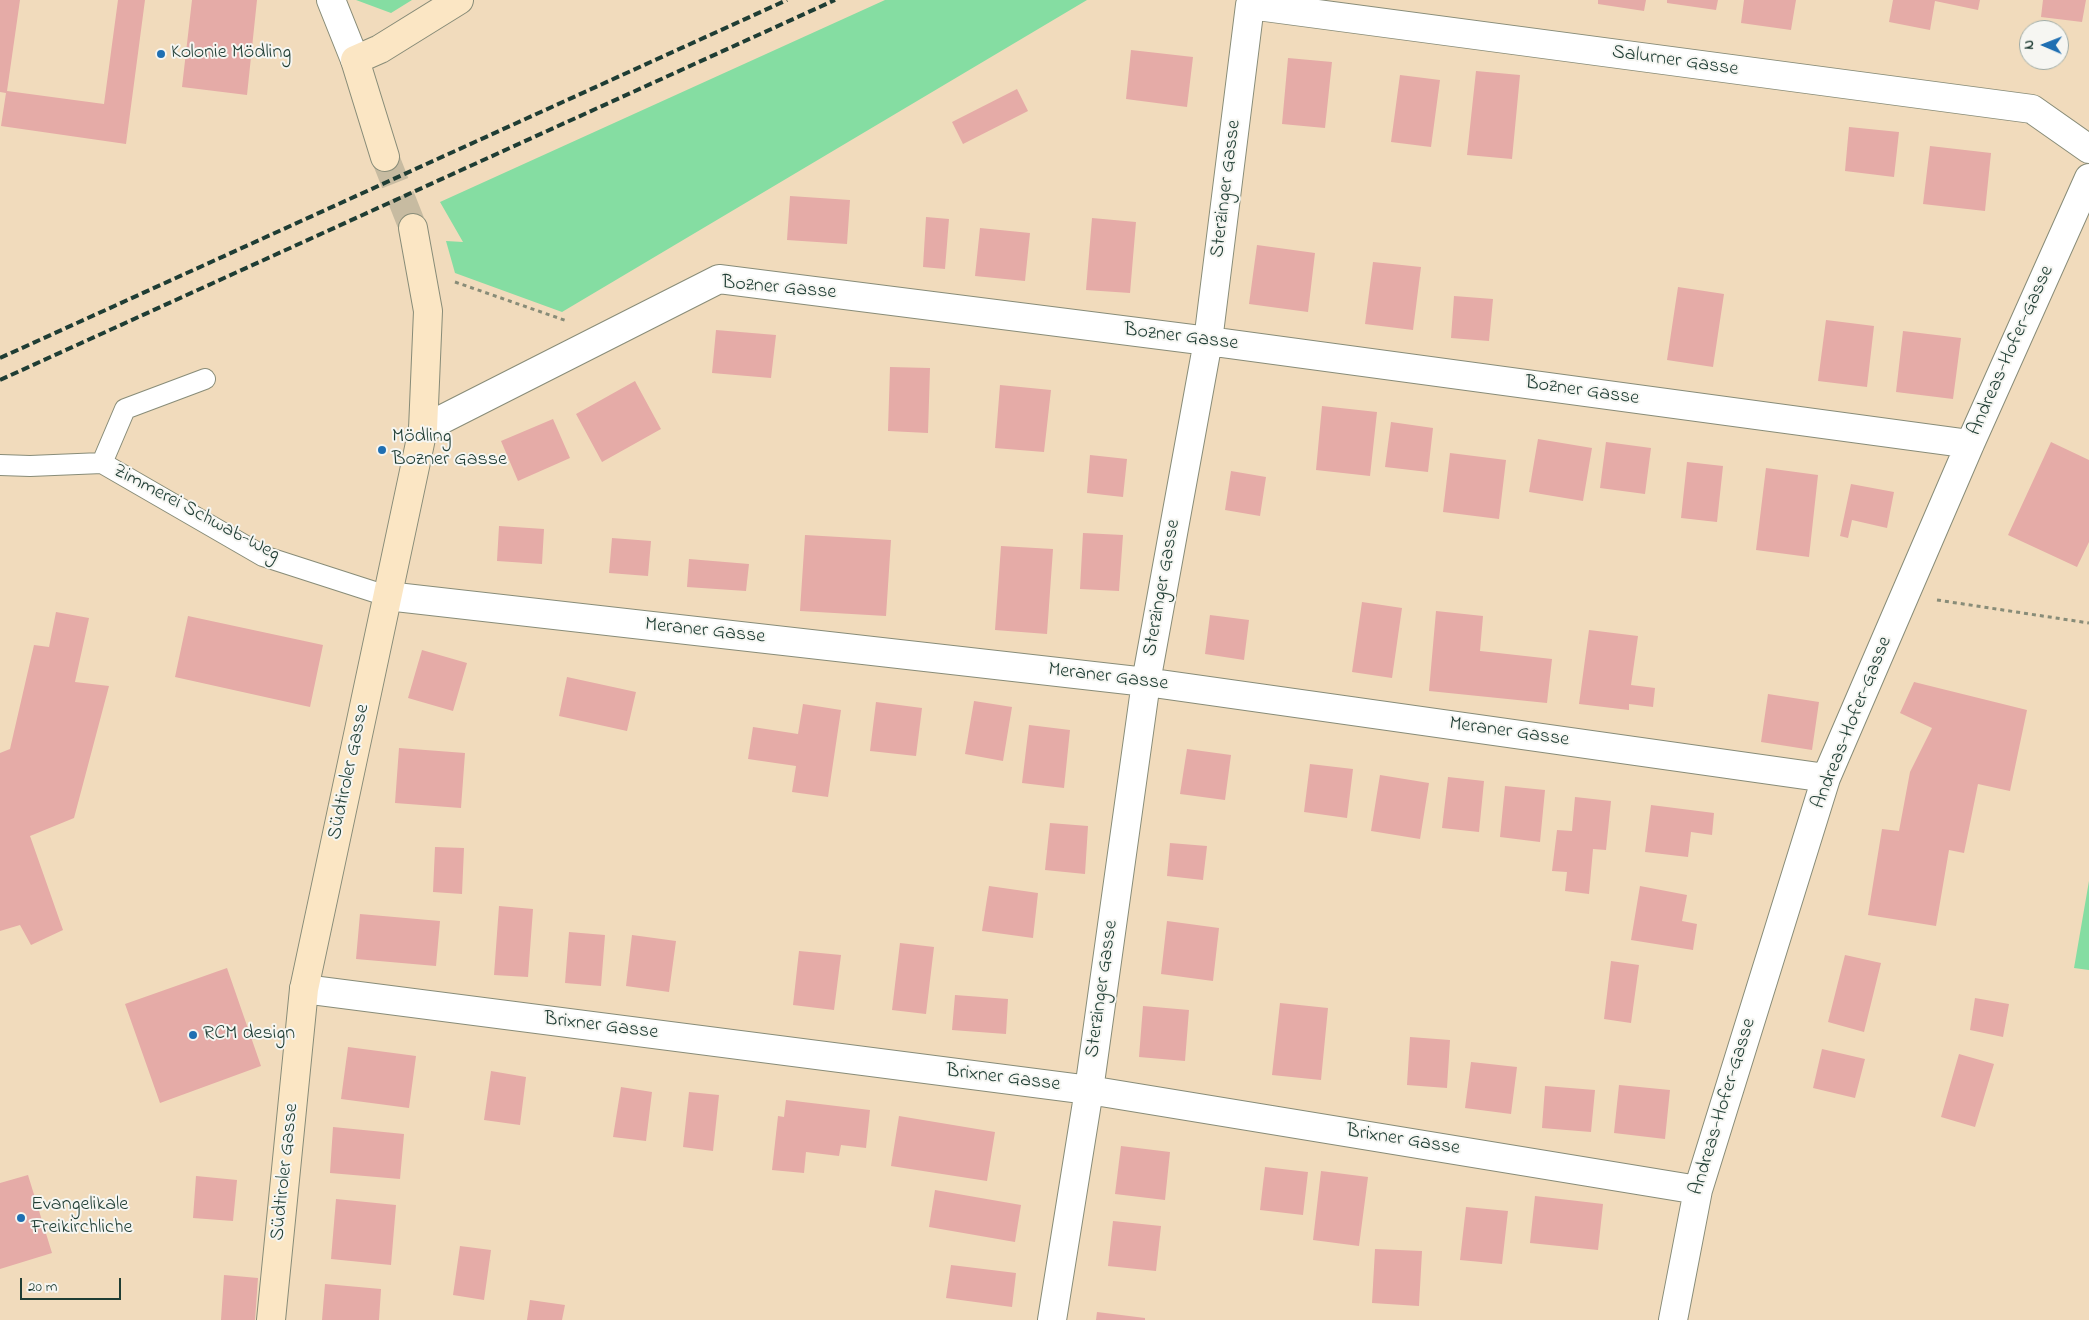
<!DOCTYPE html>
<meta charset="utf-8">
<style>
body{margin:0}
#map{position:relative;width:2089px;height:1320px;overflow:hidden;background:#f1dbbc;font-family:"Indie Flower",sans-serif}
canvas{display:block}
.north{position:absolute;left:2019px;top:20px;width:50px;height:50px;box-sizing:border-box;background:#f6f6f2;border:1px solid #a0aca6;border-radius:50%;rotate:271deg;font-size:14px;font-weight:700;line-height:20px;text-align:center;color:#1f3d34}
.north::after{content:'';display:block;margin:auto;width:18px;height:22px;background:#1f6fb2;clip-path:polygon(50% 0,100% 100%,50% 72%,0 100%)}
.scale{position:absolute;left:20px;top:1278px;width:101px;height:22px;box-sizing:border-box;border:2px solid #1f3d34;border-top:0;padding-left:6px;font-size:15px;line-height:18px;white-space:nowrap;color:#1f3d34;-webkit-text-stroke:4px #f6f6f2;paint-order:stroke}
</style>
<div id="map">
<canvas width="2089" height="1320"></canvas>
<div class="north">N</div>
<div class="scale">20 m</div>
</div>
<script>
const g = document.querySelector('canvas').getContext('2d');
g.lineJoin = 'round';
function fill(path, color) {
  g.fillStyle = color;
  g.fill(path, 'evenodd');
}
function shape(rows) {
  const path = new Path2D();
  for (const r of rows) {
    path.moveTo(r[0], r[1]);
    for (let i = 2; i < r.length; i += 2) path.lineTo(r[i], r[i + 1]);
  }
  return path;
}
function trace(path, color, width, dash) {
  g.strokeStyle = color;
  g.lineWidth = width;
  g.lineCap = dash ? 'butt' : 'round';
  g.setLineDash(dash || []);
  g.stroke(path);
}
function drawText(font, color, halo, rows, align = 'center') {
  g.font = font + ' "Indie Flower",sans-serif';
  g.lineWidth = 4;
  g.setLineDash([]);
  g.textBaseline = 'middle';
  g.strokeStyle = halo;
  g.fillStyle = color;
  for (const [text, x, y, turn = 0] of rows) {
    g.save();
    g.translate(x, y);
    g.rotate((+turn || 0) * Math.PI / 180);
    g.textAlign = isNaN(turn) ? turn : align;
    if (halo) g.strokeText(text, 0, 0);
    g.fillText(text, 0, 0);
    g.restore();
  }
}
fill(shape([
 [356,0,412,0,391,13],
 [885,0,1087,0,562,312,455,273,446,241,463,242,440,202],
 [2089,881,2089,970,2074,968]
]), '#85dda2');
fill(shape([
 [0,0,20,0,7,91,104,104,118,0,145,0,126,144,1,126,6,93,0,92],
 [192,0,257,0,247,95,182,87],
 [1598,0,1646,0,1644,11,1598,4],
 [1667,0,1718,0,1716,10,1667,3],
 [1744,0,1796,0,1791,30,1741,23],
 [1893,0,1980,0,1978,10,1935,1,1930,30,1889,22],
 [2043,0,2086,0,2082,22,2041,17],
 [1131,50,1193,57,1187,107,1126,99],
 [1288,58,1332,62,1325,128,1282,124],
 [1476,71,1520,75,1512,159,1467,155],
 [1400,75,1440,80,1431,147,1391,142],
 [1017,89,1028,111,963,144,952,122],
 [1849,127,1899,132,1894,177,1845,171],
 [1930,146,1991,153,1985,211,1923,204],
 [790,196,850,200,847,244,787,240],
 [926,217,949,219,945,269,923,267],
 [1092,218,1136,222,1130,293,1086,290],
 [980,228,1030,233,1025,281,975,276],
 [1257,245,1315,253,1308,312,1249,304],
 [1373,262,1421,267,1413,330,1365,324],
 [1678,287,1724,294,1713,367,1667,360],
 [1454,296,1493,299,1489,341,1451,338],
 [1826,320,1874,326,1867,387,1818,381],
 [716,330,776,335,771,378,712,373],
 [1903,331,1961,338,1953,399,1896,392],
 [890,367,930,368,928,433,888,431],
 [635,381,661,429,602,462,576,414],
 [1000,385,1051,390,1044,452,995,448],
 [1322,406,1377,412,1370,476,1316,470],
 [553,419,570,458,518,481,501,441],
 [1391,422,1433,428,1428,472,1385,467],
 [1538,439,1592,448,1583,501,1529,492],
 [1606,442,1651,448,1645,494,1600,488],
 [2051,442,2089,460,2089,542,2077,567,2008,535],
 [1450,453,1506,460,1499,519,1443,512],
 [1090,455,1127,459,1123,497,1087,493],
 [1687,462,1723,466,1717,522,1681,518],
 [1766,468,1818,475,1809,557,1756,550],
 [1231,471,1266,477,1260,516,1225,510],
 [1851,484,1894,492,1887,528,1852,520,1848,538,1840,536],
 [499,526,544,529,542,564,497,561],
 [1083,533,1123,535,1119,591,1080,589],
 [805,535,891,540,886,616,800,611],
 [612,538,651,541,648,576,609,573],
 [1001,546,1053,549,1047,634,995,630],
 [689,559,749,564,746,591,687,587],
 [1362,602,1402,608,1392,678,1352,672],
 [1436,611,1483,616,1480,651,1552,659,1547,703,1429,691],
 [56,612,89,618,75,682,109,686,74,818,30,836,63,930,31,945,20,925,0,931,0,753,10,749,34,645,49,647],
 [1210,615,1249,620,1244,660,1205,654],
 [188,616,323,645,310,707,175,677],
 [1589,630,1638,636,1631,685,1655,688,1653,707,1629,704,1629,710,1579,704],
 [422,650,467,663,453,711,408,698],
 [567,677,636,692,627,731,559,716],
 [1914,682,2027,710,2010,791,1978,784,1964,853,1949,850,1936,926,1868,915,1882,829,1899,831,1910,772,1932,728,1900,713],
 [1768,694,1819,702,1812,750,1761,742],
 [974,701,1012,707,1003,761,965,754],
 [876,702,922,708,916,756,870,751],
 [803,704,841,710,828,797,792,792,796,766,748,759,753,727,798,734],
 [1029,725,1070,730,1064,788,1022,783],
 [399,748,465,753,461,808,395,803],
 [1187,749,1231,755,1225,800,1180,794],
 [1310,764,1353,769,1347,818,1304,812],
 [1380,775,1429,783,1420,839,1371,831],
 [1448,777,1484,781,1479,832,1442,828],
 [1505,786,1545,790,1540,842,1500,837],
 [1575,797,1611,801,1606,850,1593,849,1589,894,1565,891,1567,872,1552,871,1557,830,1572,831],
 [1651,805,1714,813,1712,835,1691,832,1688,857,1645,852],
 [1050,823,1088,826,1085,874,1045,870],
 [1170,843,1207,846,1203,880,1167,876],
 [435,847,464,848,462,894,433,892],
 [989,886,1038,893,1033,938,982,931],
 [1640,886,1687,895,1682,921,1697,924,1693,950,1631,940],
 [499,906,533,909,528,977,494,975],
 [360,914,440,921,436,966,356,959],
 [1167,921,1219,928,1213,981,1161,974],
 [569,932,605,935,601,986,565,983],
 [632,935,676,941,669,992,626,986],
 [900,943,934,947,926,1014,892,1010],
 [799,951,841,955,834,1010,793,1005],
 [1845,955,1881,963,1864,1032,1828,1022],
 [1611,961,1639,965,1631,1023,1604,1019],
 [227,968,261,1066,160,1103,125,1004],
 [955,995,1008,999,1006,1034,952,1030],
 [1975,998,2009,1004,2003,1037,1970,1030],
 [1280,1003,1328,1008,1321,1080,1272,1075],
 [1143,1006,1189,1010,1185,1061,1139,1057],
 [1410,1037,1450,1040,1447,1088,1407,1085],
 [348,1047,416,1056,409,1108,341,1099],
 [1822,1049,1865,1059,1855,1098,1813,1088],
 [1959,1054,1994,1064,1975,1127,1941,1117],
 [1471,1062,1517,1067,1511,1114,1465,1108],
 [491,1071,526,1077,520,1125,484,1120],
 [1619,1085,1670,1090,1665,1139,1614,1133],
 [1545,1086,1595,1090,1591,1132,1542,1128],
 [621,1087,652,1092,646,1141,613,1137],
 [689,1092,719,1095,713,1151,683,1147],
 [786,1100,870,1110,866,1148,841,1145,839,1156,806,1152,804,1173,772,1170,778,1116,784,1117],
 [899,1116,995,1132,987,1181,891,1166],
 [333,1127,404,1134,400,1179,330,1173],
 [1121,1146,1170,1152,1165,1200,1115,1194],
 [1265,1167,1308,1172,1303,1215,1260,1210],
 [1321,1171,1368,1177,1359,1246,1313,1240],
 [28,1175,52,1253,0,1269,0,1183],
 [196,1176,237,1180,233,1221,193,1218],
 [935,1190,1021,1205,1015,1242,929,1227],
 [1535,1196,1603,1204,1598,1250,1530,1243],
 [336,1199,396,1205,391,1265,331,1259],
 [1466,1207,1508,1211,1502,1264,1460,1260],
 [1113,1221,1161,1226,1156,1271,1108,1266],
 [460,1246,491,1250,484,1300,453,1295],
 [1375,1249,1422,1251,1419,1306,1372,1303],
 [951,1265,1016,1273,1012,1307,946,1298],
 [224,1275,258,1278,255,1320,221,1320],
 [325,1284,381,1289,379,1320,322,1320],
 [530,1300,565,1305,562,1320,527,1320],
 [1097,1312,1145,1318,1145,1320,1096,1320]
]), '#e5aba7');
trace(shape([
 [385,157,413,228]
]), '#c7bba1', 28, [28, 14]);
const lane = shape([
 [102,463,125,409,205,379],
 [0,465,30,466,102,463,263,556,387,596]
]);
const street = shape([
 [331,0,355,60],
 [423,429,719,279,1208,341,1970,444],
 [387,596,1146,682,1826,778],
 [304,989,1089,1090,1698,1190],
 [1052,1320,1089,1090,1146,682,1208,341,1250,5,2032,109,2089,149],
 [1673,1320,1698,1190,1826,778,1970,444,2089,178]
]);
const secondary = shape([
 [385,157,355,60,380,49,459,0],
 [271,1320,304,989,423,429,428,311,413,228]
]);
trace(lane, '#888c78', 22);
trace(street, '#888c78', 30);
trace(secondary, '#888c78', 30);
trace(shape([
 [455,282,567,321],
 [1937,600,2089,623]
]), '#888c78', 3, [4, 4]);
trace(lane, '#fff', 20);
trace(street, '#fff', 28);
trace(secondary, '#fbe6c4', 28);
trace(shape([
 [0,358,787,0],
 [0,380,835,0]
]), '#1f3d34', 4, [8, 4]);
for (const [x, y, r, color] of [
 [161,54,5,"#1f6fb2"],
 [382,450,5,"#1f6fb2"],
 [193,1035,5,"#1f6fb2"],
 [21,1218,5,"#1f6fb2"]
]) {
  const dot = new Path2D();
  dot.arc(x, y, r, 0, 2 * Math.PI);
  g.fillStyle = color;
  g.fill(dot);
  trace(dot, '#f6f6f2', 2);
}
drawText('20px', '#1f3d34', '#f6f6f2', [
 ["Kolonie Mödling",171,54],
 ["Mödling",392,438],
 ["Bozner Gasse",392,461],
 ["RCM design",203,1035],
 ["Evangelikale",31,1206],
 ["Freikirchliche",31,1229]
], 'left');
drawText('20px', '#1f3d34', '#f6f6f2', [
 ["Salurner Gasse",1675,62,8],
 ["Sterzinger Gasse",1227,189,-83],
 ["Bozner Gasse",779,289,5],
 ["Bozner Gasse",1181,338,7],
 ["Andreas-Hofer-Gasse",2012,351,-66],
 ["Bozner Gasse",1582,392,8],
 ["Zimmerei Schwab-Weg",196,514,28],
 ["Sterzinger Gasse",1163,588,-80],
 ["Meraner Gasse",705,632,6],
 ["Meraner Gasse",1108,678,7],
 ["Andreas-Hofer-Gasse",1853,723,-68],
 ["Meraner Gasse",1509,733,8],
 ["Südtiroler Gasse",350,772,-78],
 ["Sterzinger Gasse",1103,989,-82],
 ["Brixner Gasse",601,1027,7],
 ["Brixner Gasse",1003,1079,7],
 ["Andreas-Hofer-Gasse",1724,1107,-73],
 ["Brixner Gasse",1403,1141,9],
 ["Südtiroler Gasse",286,1172,-84]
]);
</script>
